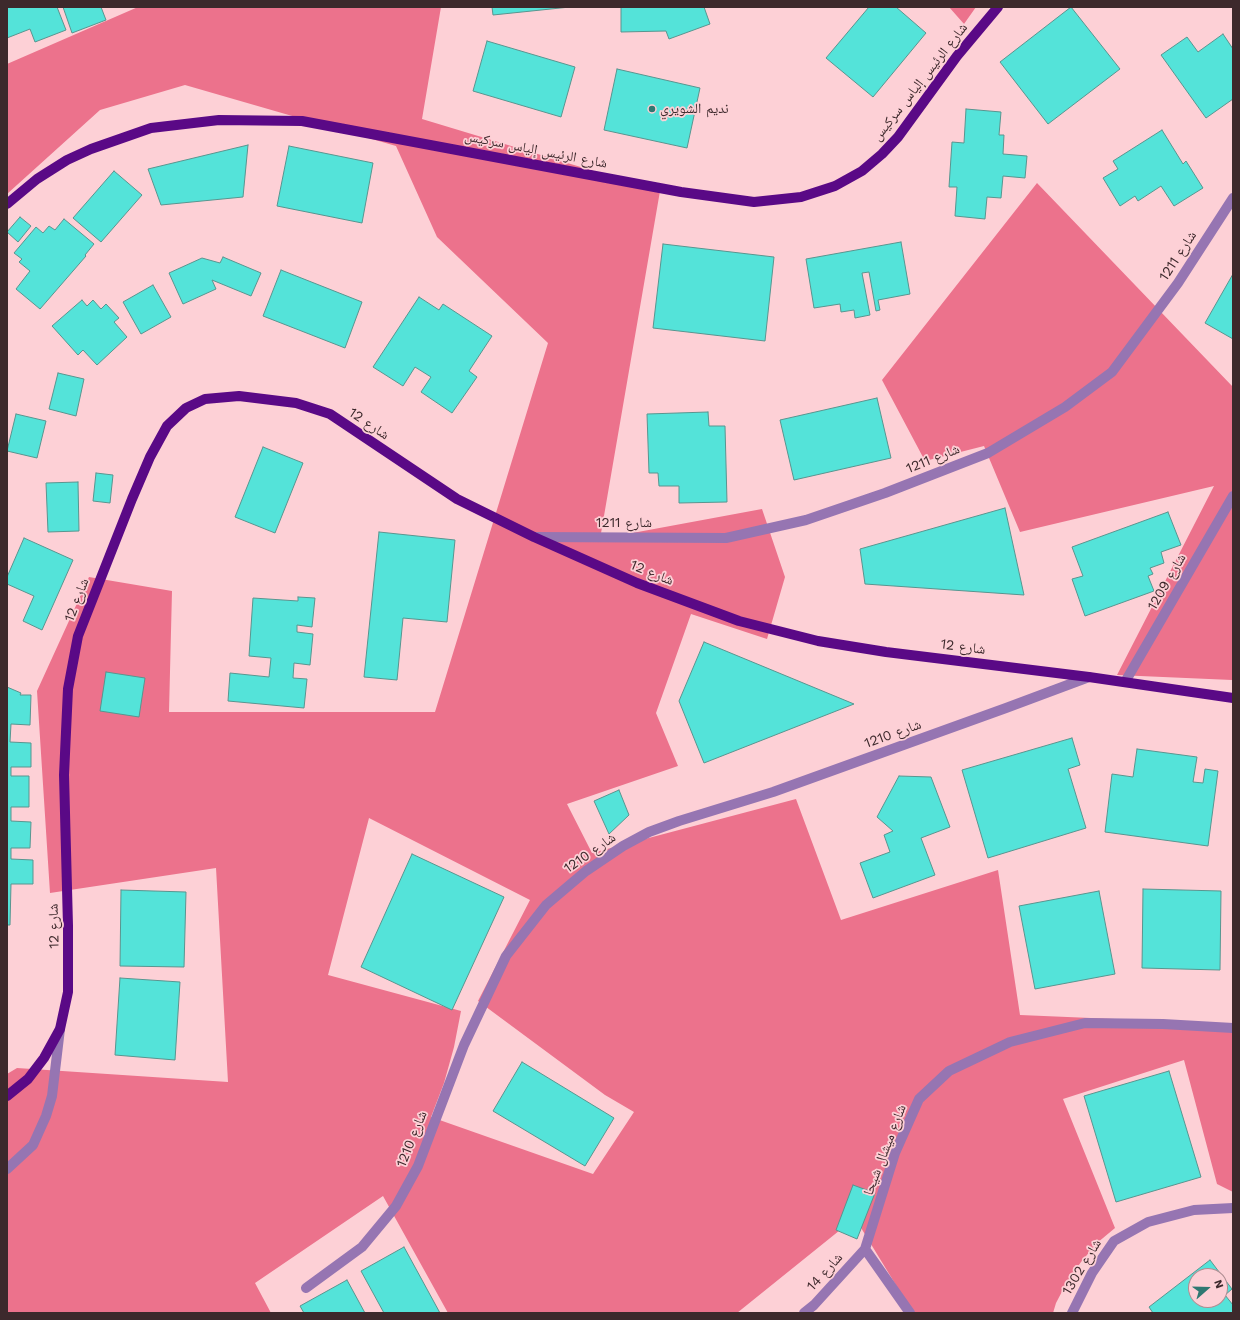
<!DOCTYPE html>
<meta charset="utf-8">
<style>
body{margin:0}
#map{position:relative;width:1240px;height:1320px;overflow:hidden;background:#fdd0d6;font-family:"Work Sans",sans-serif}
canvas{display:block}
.frame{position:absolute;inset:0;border:8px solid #3d292c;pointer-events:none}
.north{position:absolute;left:1188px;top:1268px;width:40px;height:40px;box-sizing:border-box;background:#fdd0d6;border:1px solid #b08d92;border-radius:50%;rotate:70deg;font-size:11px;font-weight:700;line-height:16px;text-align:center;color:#3d292c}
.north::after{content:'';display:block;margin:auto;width:14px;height:18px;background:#2f7872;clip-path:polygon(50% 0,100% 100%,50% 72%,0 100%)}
</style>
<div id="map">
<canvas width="1240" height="1320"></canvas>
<div class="frame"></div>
<div class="north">N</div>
</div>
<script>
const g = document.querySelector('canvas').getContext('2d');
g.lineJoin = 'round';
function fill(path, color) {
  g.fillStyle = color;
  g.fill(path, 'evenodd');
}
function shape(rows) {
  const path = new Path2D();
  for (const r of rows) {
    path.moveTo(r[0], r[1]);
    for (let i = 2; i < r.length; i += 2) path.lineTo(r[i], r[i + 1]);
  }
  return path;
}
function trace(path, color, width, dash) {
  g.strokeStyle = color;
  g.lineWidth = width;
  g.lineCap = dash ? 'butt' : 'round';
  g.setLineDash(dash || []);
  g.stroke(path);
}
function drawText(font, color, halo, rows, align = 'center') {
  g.font = font + ' "Work Sans","Noto Naskh Arabic",sans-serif';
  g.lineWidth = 3.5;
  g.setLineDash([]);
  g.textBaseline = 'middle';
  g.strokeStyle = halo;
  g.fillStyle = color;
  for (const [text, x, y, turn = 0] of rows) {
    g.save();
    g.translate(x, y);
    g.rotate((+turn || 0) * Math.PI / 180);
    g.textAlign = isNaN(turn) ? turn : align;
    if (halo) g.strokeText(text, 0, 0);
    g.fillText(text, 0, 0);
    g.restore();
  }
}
fill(shape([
 [138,7,441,7,422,119,660,191,600,539,762,509,785,577,767,639,691,614,656,713,678,766,567,804,592,853,796,799,841,920,998,870,1020,1015,1233,1024,1233,1192,1217,1184,1184,1060,1063,1099,1115,1228,1097,1243,1081,1262,1067,1282,1056,1303,1053,1313,913,1313,855,1218,737,1313,448,1313,383,1196,255,1283,271,1313,7,1313,7,1074,17,1068,228,1082,216,868,50,893,37,691,89,577,172,591,169,712,435,712,548,343,437,237,396,146,185,85,100,110,7,194,7,64],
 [369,818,530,900,478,1001,605,1095,634,1112,593,1174,431,1117,444,1083,454,1047,461,1011,328,975],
 [949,7,976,7,964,24],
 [1037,183,1233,387,1233,694,1232,680,1117,675,1214,486,1020,532,984,446,925,461,882,380]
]), '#ec728c');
const building = shape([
 [7,7,57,7,66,30,35,42,30,29,7,38,7,7],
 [63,7,101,7,106,20,72,33,63,7],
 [492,7,570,7,493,15,492,7],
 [621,7,704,7,710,24,669,39,666,31,621,32,621,7],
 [869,7,896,7,926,33,873,97,826,58,869,7],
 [1071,7,1120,69,1048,124,1000,62,1071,7],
 [1223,34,1233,49,1233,99,1206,118,1161,55,1187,37,1198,52,1223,34],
 [487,41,575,67,561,117,473,91,487,41],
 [617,69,700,88,687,148,604,130,617,69],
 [966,109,1001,112,999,135,1004,135,1003,154,1027,156,1025,178,1003,176,1001,198,987,197,985,219,955,216,957,187,949,187,952,142,964,143,966,109],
 [1162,130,1183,164,1186,161,1203,188,1174,206,1161,186,1138,201,1135,196,1120,206,1103,178,1118,169,1113,161,1162,130],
 [248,145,243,197,161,205,148,169,248,145],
 [289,146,373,163,362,223,277,206,289,146],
 [114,171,142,195,101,242,73,218,114,171],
 [20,217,31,226,18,242,7,232,20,217],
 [64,219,94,244,85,255,86,256,40,309,16,289,30,271,19,262,22,259,14,253,36,227,43,233,49,226,55,230,64,219],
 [901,242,910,294,878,300,880,310,876,311,869,272,862,273,870,315,855,318,854,310,841,312,840,304,814,308,806,259,901,242],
 [663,244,774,257,765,341,653,328,663,244],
 [223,257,261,273,251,296,212,280,216,289,183,304,169,273,202,258,220,263,223,257],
 [281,270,362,302,345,348,263,316,281,270],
 [1233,274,1233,339,1205,323,1233,274],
 [153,285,171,317,141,334,123,302,153,285],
 [419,297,439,310,443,304,492,336,469,371,477,377,452,413,421,392,431,377,415,367,403,386,373,367,419,297],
 [82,300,87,306,93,300,101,309,106,304,119,318,114,322,127,337,97,365,83,350,78,355,52,326,82,300],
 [58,373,84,379,76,416,49,409,58,373],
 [877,398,891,458,794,480,780,420,877,398],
 [708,412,709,426,725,426,727,502,679,503,679,486,659,486,658,473,649,473,647,414,708,412],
 [16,414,46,421,37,458,7,451,16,414],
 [263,447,303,463,275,533,235,517,263,447],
 [96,473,113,475,110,503,93,501,96,473],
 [78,482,79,531,48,532,46,483,78,482],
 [1005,508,1024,595,865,584,860,549,1005,508],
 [1168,512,1181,545,1161,552,1164,563,1150,568,1153,574,1148,576,1154,591,1085,616,1072,579,1083,576,1072,547,1168,512],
 [379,532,455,540,447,622,403,618,397,680,364,677,379,532],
 [24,538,73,560,42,630,23,621,34,596,7,584,7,577,24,538],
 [298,597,315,598,312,627,297,625,297,632,313,634,310,665,294,663,293,678,307,679,304,708,228,701,230,673,269,677,271,658,249,656,253,598,298,601,298,597],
 [704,642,854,704,704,763,679,701,704,642],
 [106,672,145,678,139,717,100,711,106,672],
 [7,687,21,693,20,695,31,695,30,725,11,724,10,742,31,743,31,767,11,767,11,776,29,776,29,807,11,807,11,821,31,822,30,848,11,848,11,859,33,860,33,884,11,884,10,925,7,925,7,687],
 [1072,738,1080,765,1068,769,1086,828,988,858,962,770,1072,738],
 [1137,749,1197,757,1193,782,1203,783,1205,769,1218,771,1208,846,1105,832,1112,774,1133,777,1137,749],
 [899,776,931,777,950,827,921,838,935,875,873,898,860,863,890,852,884,835,893,831,877,817,899,776],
 [619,790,629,815,609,834,594,801,619,790],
 [412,854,504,897,452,1010,361,967,412,854],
 [1143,889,1221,891,1220,970,1142,968,1143,889],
 [121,890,186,892,184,967,120,966,121,890],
 [1099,891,1115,974,1035,989,1019,906,1099,891],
 [120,978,180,982,175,1060,115,1055,120,978],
 [522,1062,614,1118,585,1166,493,1111,522,1062],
 [1169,1071,1201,1177,1116,1202,1084,1096,1169,1071],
 [853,1185,875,1193,857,1239,836,1230,853,1185],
 [404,1247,440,1313,384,1313,361,1271,404,1247],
 [1210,1260,1232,1289,1225,1295,1233,1305,1233,1313,1153,1313,1149,1307,1210,1260],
 [1196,1276,1220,1276,1220,1300,1196,1300,1196,1276],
 [347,1280,365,1313,304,1313,300,1306,347,1280]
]);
fill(building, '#54e3d9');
trace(building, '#58958f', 1);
trace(shape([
 [534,537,726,538,806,520,885,493,988,453,1065,407,1112,372,1178,283,1233,198],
 [1125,682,1233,496],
 [7,1169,33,1145,46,1116,52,1096,60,1029],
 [865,1249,910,1313],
 [306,1288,362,1247,396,1206,418,1166,464,1045,506,956,546,905,586,871,623,846,649,832,679,821,773,792,1006,708,1089,677],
 [804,1313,814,1305,865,1249,895,1153,919,1099,949,1071,1010,1042,1085,1023,1163,1024,1233,1028],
 [1072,1313,1092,1273,1114,1241,1148,1222,1194,1210,1233,1208]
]), '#9675b2', 10);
trace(shape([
 [7,204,37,179,67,160,91,149,151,128,219,120,302,121,681,192,754,202,801,197,835,186,862,171,882,154,898,137,957,56,998,7],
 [7,1096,28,1079,44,1058,60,1029,68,992,68,926,64,775,68,689,78,636,132,499,150,457,167,426,186,408,205,399,239,396,296,403,330,414,457,499,534,537,637,583,739,621,818,641,886,652,1089,677,1233,698]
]), '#5a0986', 10);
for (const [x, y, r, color] of [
 [652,109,4,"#2f7872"]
]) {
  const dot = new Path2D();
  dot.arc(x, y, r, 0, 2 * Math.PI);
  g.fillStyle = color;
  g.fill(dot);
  trace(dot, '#fdd0d6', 1.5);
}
drawText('14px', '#3d292c', '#fdd0d6', [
 ["شارع الرئيس إلياس سركيس",920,82,-52],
 ["شارع الرئيس إلياس سركيس",536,150,11],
 ["شارع 1211",1178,256,-57],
 ["شارع 12",369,424,34],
 ["شارع 1211",933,459,-22],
 ["شارع 1211",624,523],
 ["شارع 12",652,573,22],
 ["شارع 1209",1167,582,-60],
 ["شارع 12",77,600,-69],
 ["شارع 12",963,647,7],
 ["شارع 1210",893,734,-20],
 ["شارع 1210",590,853,-35],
 ["شارع 12",54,926,-91],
 ["شارع 1210",412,1139,-68],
 ["شارع ميشال شيحا",885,1150,-69],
 ["شارع 1302",1082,1267,-59],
 ["شارع 14",825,1272,-48]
]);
drawText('14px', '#3d292c', '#fdd0d6', [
 ["نديم الشويري",660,109]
], 'left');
</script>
